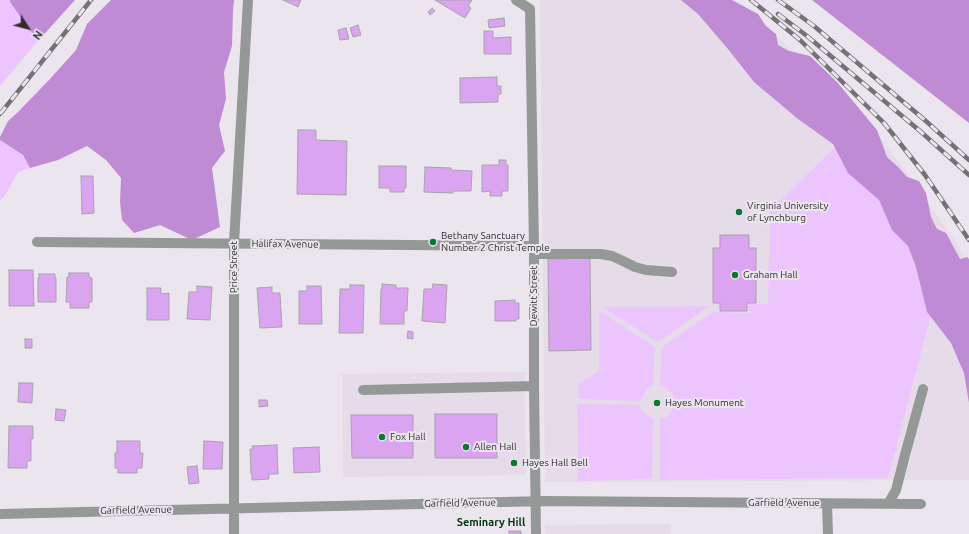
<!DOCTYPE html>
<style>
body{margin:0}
#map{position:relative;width:969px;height:534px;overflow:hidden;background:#ebe6ed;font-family:Ubuntu,sans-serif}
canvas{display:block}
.north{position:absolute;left:8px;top:8px;width:40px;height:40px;-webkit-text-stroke:3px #ebe6ed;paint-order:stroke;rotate:126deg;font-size:11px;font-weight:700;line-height:16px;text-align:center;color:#2e2c2e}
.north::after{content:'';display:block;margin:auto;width:14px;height:18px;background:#2e2c2e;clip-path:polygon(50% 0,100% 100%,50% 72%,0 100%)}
</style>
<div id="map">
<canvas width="969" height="534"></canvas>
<div class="north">N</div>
</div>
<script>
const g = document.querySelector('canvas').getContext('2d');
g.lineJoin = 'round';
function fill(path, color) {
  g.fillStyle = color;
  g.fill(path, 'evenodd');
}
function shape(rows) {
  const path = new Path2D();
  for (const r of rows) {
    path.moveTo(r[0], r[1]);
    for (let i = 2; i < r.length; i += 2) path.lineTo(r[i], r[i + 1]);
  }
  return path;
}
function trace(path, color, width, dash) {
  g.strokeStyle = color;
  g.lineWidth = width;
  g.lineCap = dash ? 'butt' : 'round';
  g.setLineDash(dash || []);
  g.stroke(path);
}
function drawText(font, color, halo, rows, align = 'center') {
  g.font = font + ' Ubuntu,sans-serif';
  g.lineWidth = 4;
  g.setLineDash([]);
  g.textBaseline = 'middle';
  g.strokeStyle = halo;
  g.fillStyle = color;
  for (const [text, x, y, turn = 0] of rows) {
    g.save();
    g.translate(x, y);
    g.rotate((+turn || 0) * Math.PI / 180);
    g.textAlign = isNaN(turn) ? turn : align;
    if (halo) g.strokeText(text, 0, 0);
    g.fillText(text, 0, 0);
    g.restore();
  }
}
fill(shape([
 [540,0,726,0,795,51,860,111,913,181,956,242,969,267,969,480,545,482],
 [525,372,526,475,343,477,342,374],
 [671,524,671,534,545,534,545,525]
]), '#e5dbe9');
fill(shape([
 [0,0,10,0,11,2,38,41,0,86],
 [0,140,23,155,30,168,18,172,5,196,0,200],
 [841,141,938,288,888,478,660,480,660,419,665,418,670,414,674,405,674,399,673,394,668,389,660,386,662,347,713,312,749,313,749,304,768,304,770,211],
 [709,306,658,342,602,307],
 [599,311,655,347,653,385,646,390,640,401,579,399,578,384,599,371],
 [577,404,640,405,640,408,644,413,648,416,653,419,652,479,578,481]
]), '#edc5fe');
fill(shape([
 [10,0,75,0,38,41,10,2],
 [111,0,234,0,233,10,232,46,224,72,226,99,219,125,225,151,212,168,220,227,192,240,160,225,134,233,122,220,120,202,121,178,106,160,87,146,58,160,30,168,23,155,0,140,0,137,8,121,18,112,49,80,76,50,87,24],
 [681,0,732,0,758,14,766,26,776,34,778,45,789,51,810,56,837,82,877,130,887,157,899,168,907,177,919,181,926,193,931,217,937,229,946,233,960,259,967,257,969,259,969,403,964,373,951,343,927,312,916,267,908,246,892,230,879,200,848,173,833,144,798,119,754,82,728,49,698,14],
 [812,0,969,0,969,123]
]), '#bf8bd4');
const building = shape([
 [283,0,301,0,298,7,283,0],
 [435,0,472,0,468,6,471,8,465,18,435,0],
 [432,8,435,11,430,15,428,12,432,8],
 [504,18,505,26,489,28,488,20,504,18],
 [358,25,361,35,353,37,350,28,358,25],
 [346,28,349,39,340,40,338,30,346,28],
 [484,31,493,31,493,38,511,37,511,54,484,54,484,31],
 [497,77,497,86,501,86,501,94,498,94,498,102,460,103,460,78,497,77],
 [298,130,316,130,316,140,347,141,346,195,297,194,298,130],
 [499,160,506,160,506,165,508,165,508,191,502,191,502,196,490,196,490,191,482,192,482,165,499,165,499,160],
 [379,166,406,166,406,188,404,188,404,192,390,192,390,188,379,188,379,166],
 [425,167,451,168,451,170,472,171,471,191,453,191,453,193,424,192,425,167],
 [81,176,93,176,94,213,82,214,81,176],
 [720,235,749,235,749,248,756,248,756,303,747,303,747,311,720,311,720,303,713,303,713,248,720,248,720,235],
 [590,258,591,350,549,351,548,259,590,258],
 [9,270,33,270,34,306,9,306,9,270],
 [69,273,89,273,89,277,92,278,92,302,89,302,89,308,70,308,70,302,66,302,67,277,69,277,69,273],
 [39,274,55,274,55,278,56,278,56,302,38,302,38,278,39,278,39,274],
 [382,284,396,285,396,288,408,288,407,311,404,311,404,324,380,324,381,289,382,289,382,284],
 [433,284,447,285,445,323,422,321,424,289,432,289,433,284],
 [350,285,364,285,363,333,339,333,340,289,350,289,350,285],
 [197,286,212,287,210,320,187,319,189,292,197,292,197,286],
 [307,286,321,286,322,324,299,324,299,291,307,291,307,286],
 [272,287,272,293,280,293,282,327,260,328,257,288,272,287],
 [147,288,161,288,161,294,169,293,169,320,147,320,147,288],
 [515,300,515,303,519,303,519,319,516,319,516,321,495,321,495,301,515,300],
 [408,331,413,332,413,339,407,338,408,331],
 [25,339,32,339,32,348,25,348,25,339],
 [19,383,33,383,32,403,18,402,19,383],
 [259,400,267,400,268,406,259,407,259,400],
 [56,409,66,410,64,421,55,420,56,409],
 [435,414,497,414,497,458,435,458,435,414],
 [351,415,413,415,413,458,352,458,351,415],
 [9,426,33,426,33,439,31,439,31,461,27,461,27,468,8,468,9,426],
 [117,441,140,441,140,453,143,453,142,468,137,468,137,473,118,473,118,468,115,468,115,453,117,453,117,441],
 [204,441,223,442,222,469,203,469,204,441],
 [277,445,278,474,269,474,269,479,252,480,252,474,251,474,250,449,253,449,252,446,277,445],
 [319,447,320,472,294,473,293,448,319,447],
 [197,466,199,483,189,484,187,467,197,466],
 [509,531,521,531,521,534,509,534,509,531]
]);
fill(building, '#daa4f0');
trace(building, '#a8a3aa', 1);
trace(shape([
 [516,0,530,9,534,246,534,386,536,534],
 [37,242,534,246],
 [534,254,601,254,612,256,623,261,635,267,646,270,672,272],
 [363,390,534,386],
 [827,504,828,534],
 [888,504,896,490,905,455,923,389],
 [0,514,545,501,921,504],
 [234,534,234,243,248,0]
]), '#949896', 10);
const rail = shape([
 [751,0,800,40,884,123,925,175,969,240],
 [778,0,814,26,927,122,969,160],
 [778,14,807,36,920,131,969,175],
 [0,114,91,0]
]);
trace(rail, '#757276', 4.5);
trace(rail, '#ebe6ed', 3, [9]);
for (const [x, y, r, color] of [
 [739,212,4,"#087a30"],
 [433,242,4,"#087a30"],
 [735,275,4,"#087a30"],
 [657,403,4,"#087a30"],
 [382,437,4,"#087a30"],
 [466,447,4,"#087a30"],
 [514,463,4,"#087a30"]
]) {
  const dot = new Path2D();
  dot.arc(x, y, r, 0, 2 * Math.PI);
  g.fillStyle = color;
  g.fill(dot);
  trace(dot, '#ebe6ed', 1.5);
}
drawText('10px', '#2e2c2e', '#ebe6ed', [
 ["Virginia University",747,206],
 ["of Lynchburg",747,218],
 ["Bethany Sanctuary",441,236],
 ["Number 2 Christ Temple",441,248],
 ["Graham Hall",743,275],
 ["Hayes Monument",665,403],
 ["Fox Hall",390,437],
 ["Allen Hall",474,447],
 ["Hayes Hall Bell",522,463]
], 'left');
drawText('10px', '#2e2c2e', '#ebe6ed', [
 ["Halifax Avenue",285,244,1],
 ["Price Street",234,267,-90],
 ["Dewitt Street",534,296,-90],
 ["Garfield Avenue",460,503,-1],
 ["Garfield Avenue",784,503],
 ["Garfield Avenue",136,510,-1]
]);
drawText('bold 11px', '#053612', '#ebe6ed', [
 ["Seminary Hill",491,522]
]);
</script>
